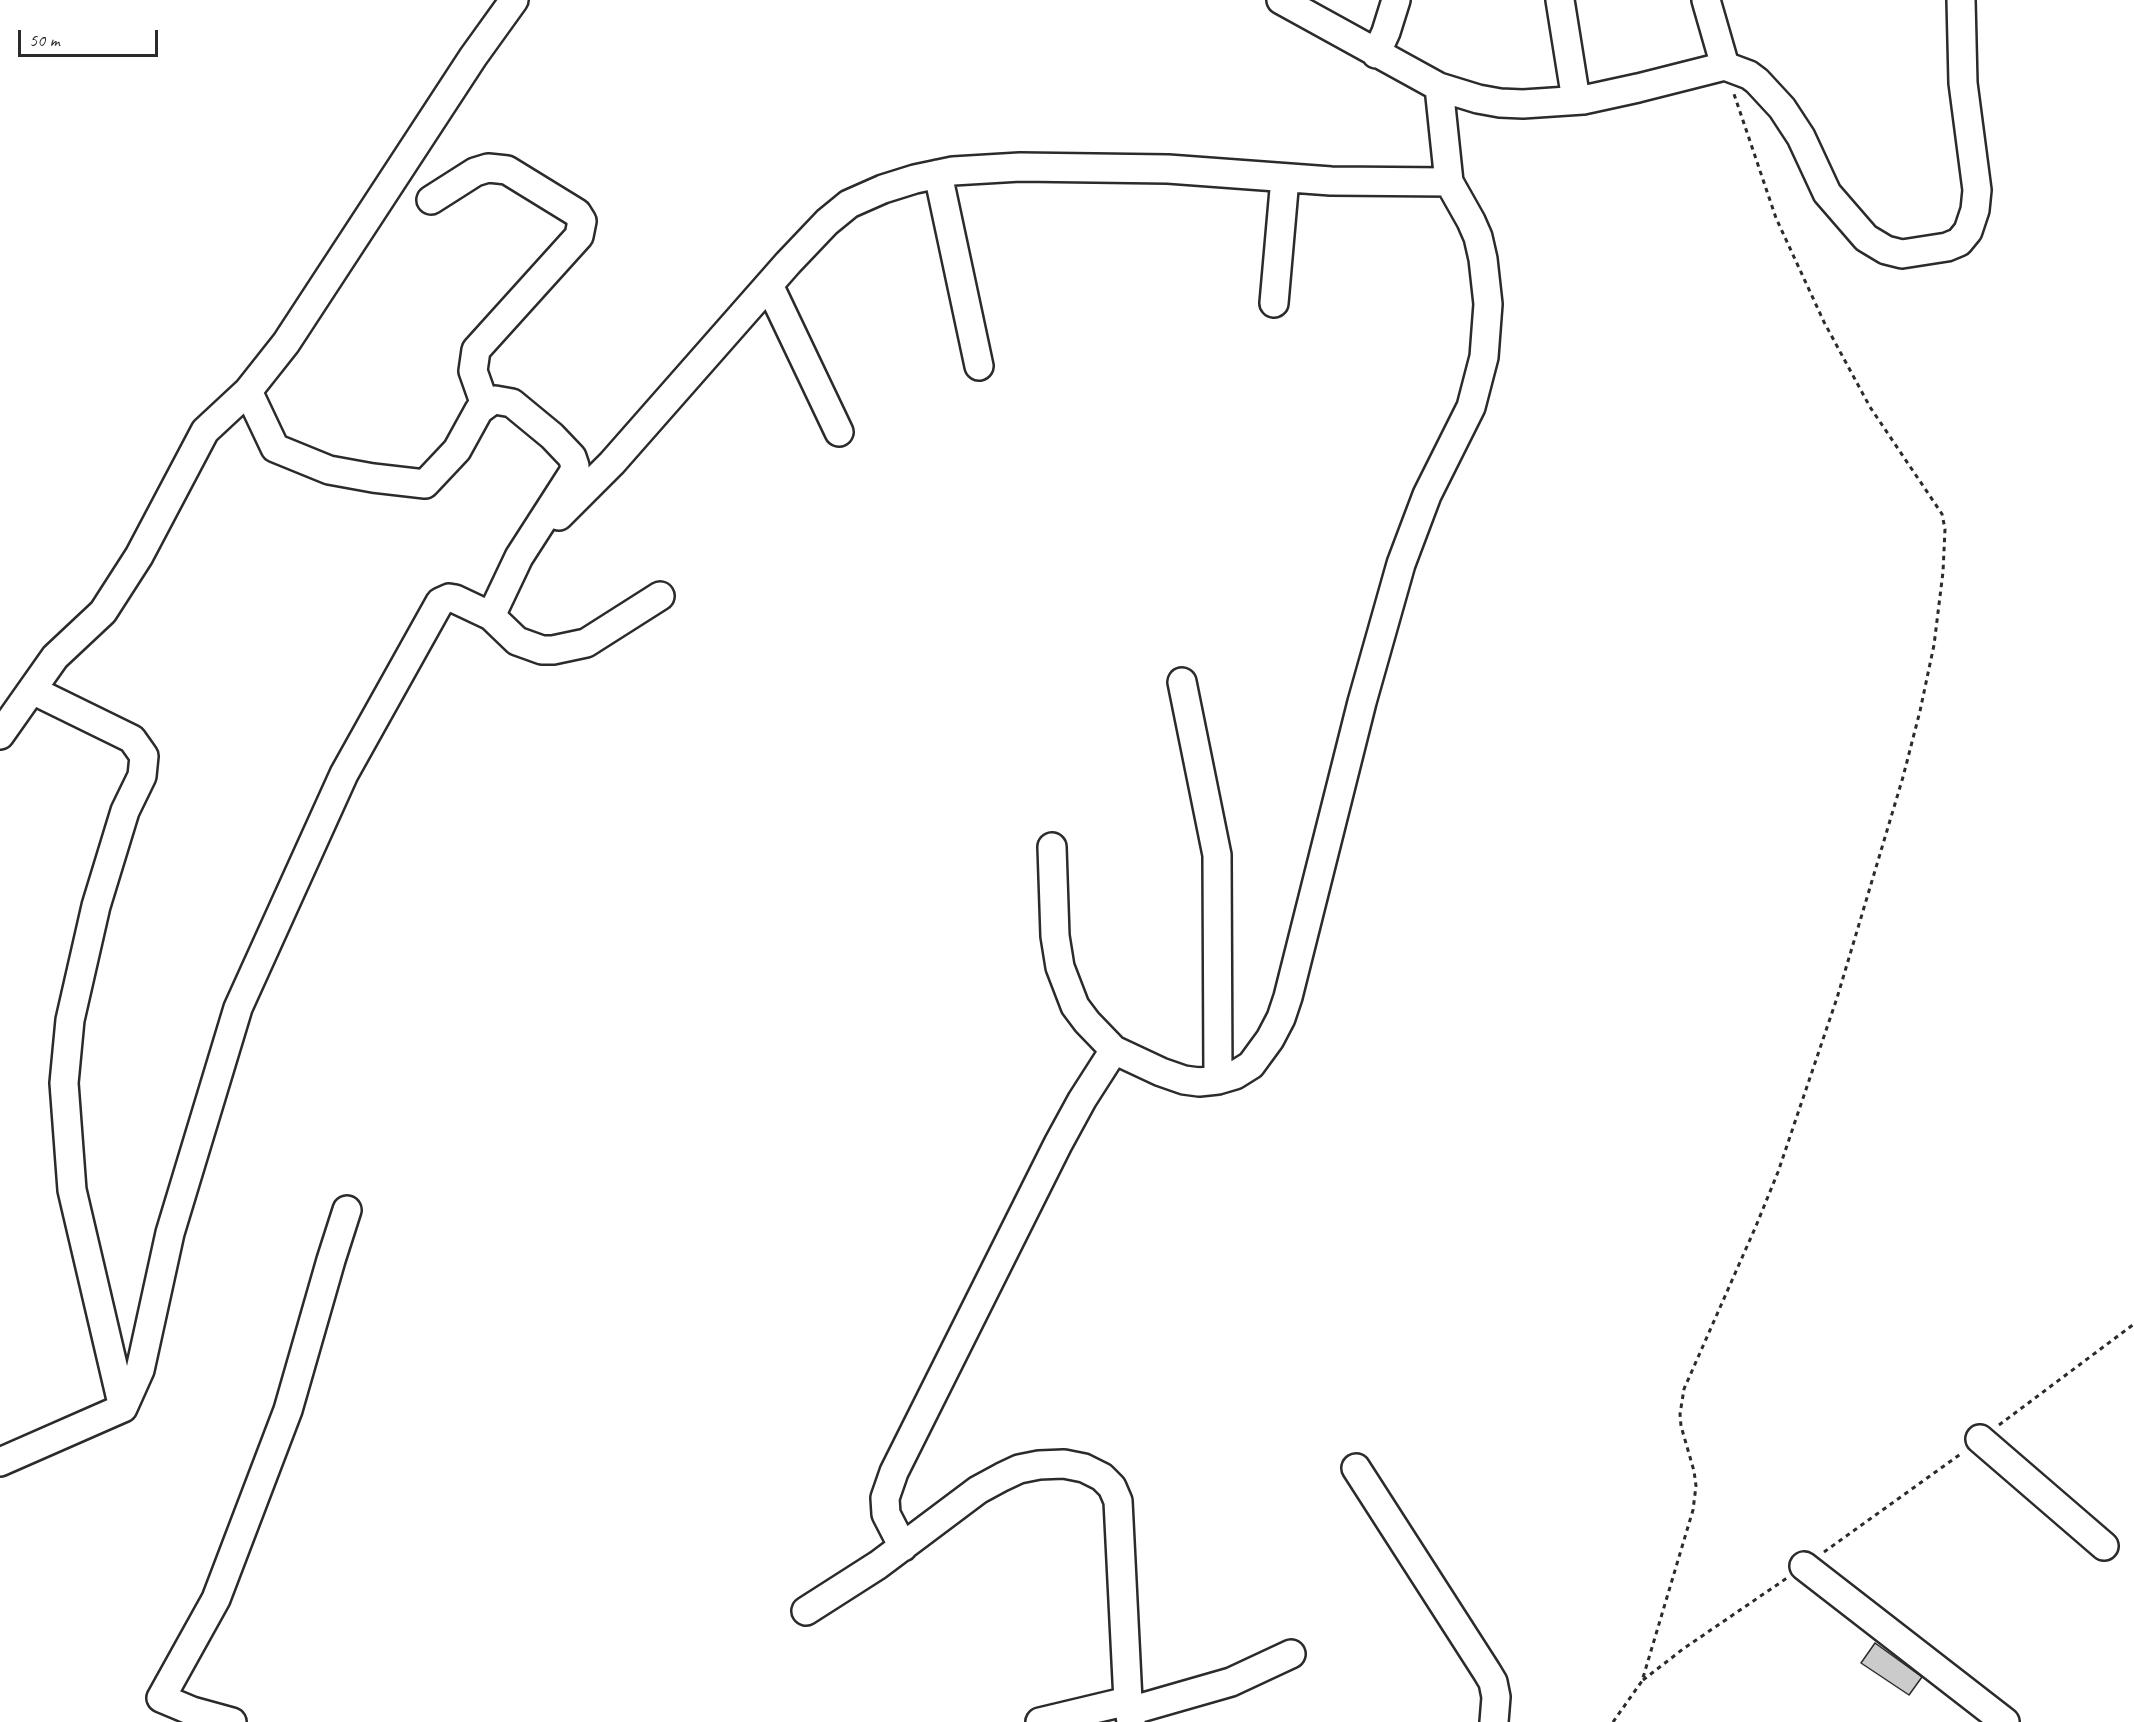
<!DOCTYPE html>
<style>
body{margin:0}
#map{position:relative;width:2134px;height:1722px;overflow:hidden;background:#fff;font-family:Caveat,sans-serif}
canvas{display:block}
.scale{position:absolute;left:18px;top:30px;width:140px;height:27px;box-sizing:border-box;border:3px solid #2b2b2b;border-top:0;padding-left:8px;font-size:18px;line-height:21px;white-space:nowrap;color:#2b2b2b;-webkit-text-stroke:4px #fff;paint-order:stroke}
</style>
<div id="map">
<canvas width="2134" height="1722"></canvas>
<div class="scale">50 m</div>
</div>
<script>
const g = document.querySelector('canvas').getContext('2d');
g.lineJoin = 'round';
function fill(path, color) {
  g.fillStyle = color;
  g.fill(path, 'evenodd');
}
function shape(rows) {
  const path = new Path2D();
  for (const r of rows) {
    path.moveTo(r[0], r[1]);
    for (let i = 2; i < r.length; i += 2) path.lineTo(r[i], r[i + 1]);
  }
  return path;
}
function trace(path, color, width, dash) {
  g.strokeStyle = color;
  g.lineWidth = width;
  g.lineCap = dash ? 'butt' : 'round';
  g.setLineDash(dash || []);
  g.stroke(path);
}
const building = shape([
 [1875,1643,1922,1677,1909,1695,1861,1663,1875,1643]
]);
fill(building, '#cbcbcb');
trace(building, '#2b2b2b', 1.5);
const minor = shape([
 [1281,0,1439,87,1478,99,1500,103,1523,104,1583,100,1638,88,1725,66,1706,0],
 [1560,0,1576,100],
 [1376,54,1386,32,1396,0],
 [1725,66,1749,75,1757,81,1782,108,1801,137,1827,193,1866,238,1886,250,1902,254,1947,247,1959,242,1968,231,1975,210,1977,190,1963,83,1961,0],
 [938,174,979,366],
 [431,200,475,172,488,168,498,169,507,170,577,213,582,221,579,236,476,350,473,371,485,405],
 [769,285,839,432],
 [1274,303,1285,178],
 [559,516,612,463,788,263,827,222,849,204,883,189,915,179,953,171,1020,167,1168,169,1331,181,1449,182,1439,87],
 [491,616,517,641,542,650,553,650,586,643,660,596],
 [1182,682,1217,855,1218,1080],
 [32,690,132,739,144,756,142,776,125,811,96,906,70,1020,64,1083,72,1190,123,1408],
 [0,735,55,657,103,612,139,556,205,431,248,391,286,343,473,57,514,0],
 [1052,847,1055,936,1060,967,1075,1006,1087,1022,1114,1050],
 [1980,1439,2104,1546],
 [0,1462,123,1408,140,1370,170,1233,238,1008,344,774,440,602,449,598,455,599,491,616,519,557,573,473,575,466,572,457,552,436,512,403,495,400,490,402,479,410,457,450,425,484,373,478,329,470,275,448,248,391],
 [1356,1468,1487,1672,1493,1682,1496,1697,1494,1722],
 [903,1547,886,1514,885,1498,894,1472,1058,1144,1082,1100,1114,1050,1161,1072,1184,1080,1199,1082,1218,1080,1235,1075,1251,1065,1270,1039,1281,1018,1288,997,1362,702,1401,564,1427,495,1471,407,1484,357,1488,304,1483,259,1478,237,1471,221,1449,182],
 [1804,1566,2005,1722],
 [806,1611,878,1565,978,1490,1002,1477,1019,1469,1039,1465,1064,1464,1084,1468,1102,1477,1112,1487,1118,1501,1128,1701,1131,1722],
 [1130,1711,1231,1682,1291,1654],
 [232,1722,192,1711,161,1698,216,1599,288,1410,331,1260,347,1210],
 [1040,1722,1128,1701]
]);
trace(minor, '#2b2b2b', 32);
trace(shape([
 [1999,1425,2134,1324],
 [1824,1552,1962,1453],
 [1643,1680,1683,1649,1787,1578],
 [1613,1722,1642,1681,1693,1510,1696,1486,1694,1471,1681,1426,1680,1414,1684,1389,1756,1226,1778,1172,1837,998,1903,777,1920,711,1934,645,1943,572,1945,529,1942,514,1870,407,1824,322,1776,218,1734,94]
]), '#2b2b2b', 3, [4.5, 4.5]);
trace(minor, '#fff', 27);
</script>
